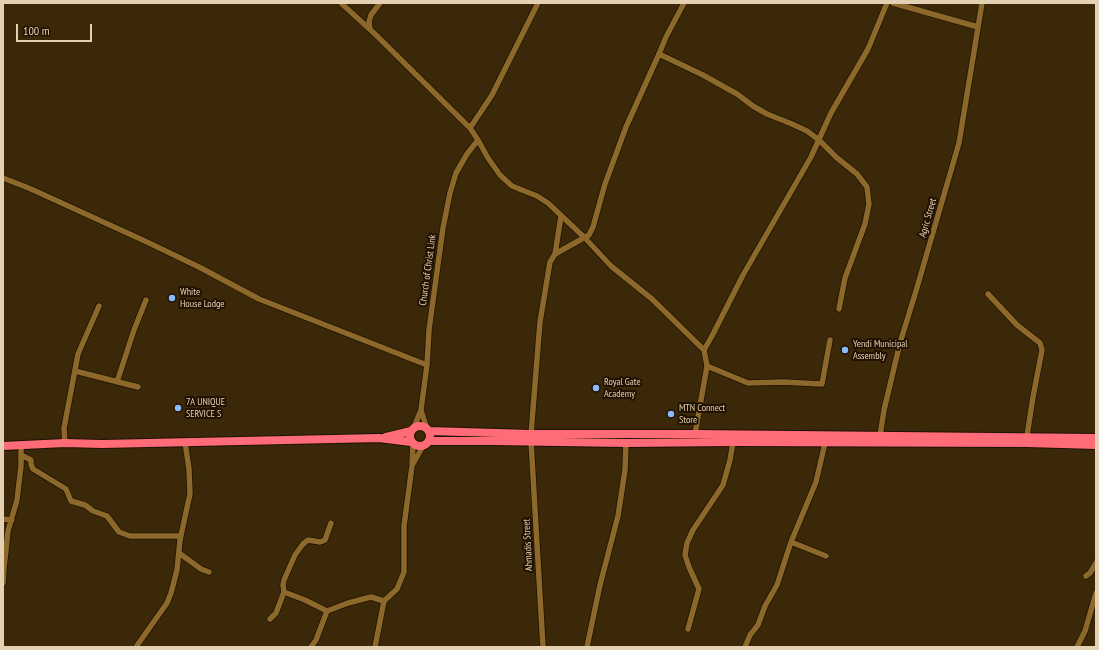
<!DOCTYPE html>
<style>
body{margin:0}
#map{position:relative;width:1099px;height:650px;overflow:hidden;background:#3b2808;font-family:"PT Sans Narrow",sans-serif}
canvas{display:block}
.frame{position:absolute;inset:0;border:4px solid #e4d0b3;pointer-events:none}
.scale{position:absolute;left:16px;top:24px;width:76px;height:18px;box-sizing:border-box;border:2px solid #e4d0b3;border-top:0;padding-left:5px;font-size:12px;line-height:14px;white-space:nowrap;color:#e4d0b3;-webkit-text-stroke:3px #201100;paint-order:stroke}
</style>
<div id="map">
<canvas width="1099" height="650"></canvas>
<div class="frame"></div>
<div class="scale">100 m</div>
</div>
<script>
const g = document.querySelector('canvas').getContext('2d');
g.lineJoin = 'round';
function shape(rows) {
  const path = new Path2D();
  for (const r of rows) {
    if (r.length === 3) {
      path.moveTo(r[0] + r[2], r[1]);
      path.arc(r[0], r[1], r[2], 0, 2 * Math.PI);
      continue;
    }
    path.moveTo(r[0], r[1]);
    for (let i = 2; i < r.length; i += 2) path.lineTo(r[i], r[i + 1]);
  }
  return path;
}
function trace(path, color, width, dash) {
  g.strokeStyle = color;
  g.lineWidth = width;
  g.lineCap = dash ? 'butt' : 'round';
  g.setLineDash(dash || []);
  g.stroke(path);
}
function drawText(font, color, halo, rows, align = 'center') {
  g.font = font + ' "PT Sans Narrow",sans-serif';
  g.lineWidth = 4;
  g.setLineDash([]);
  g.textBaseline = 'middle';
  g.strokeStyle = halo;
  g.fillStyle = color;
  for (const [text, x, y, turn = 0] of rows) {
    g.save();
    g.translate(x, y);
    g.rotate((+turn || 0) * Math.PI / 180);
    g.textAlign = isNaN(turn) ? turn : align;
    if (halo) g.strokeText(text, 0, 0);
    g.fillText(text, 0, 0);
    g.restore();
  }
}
const minor = shape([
 [341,3,376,35,470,128,478,140,488,158,500,175,512,186,537,196,548,203,585,238,611,266,652,299,704,350,707,366,695,434],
 [893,3,978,27],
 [370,29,369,22,371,15,380,3],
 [659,54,703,75,737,94,753,106,767,114,792,124,807,131,819,140,836,157,857,174,867,187,869,204,865,224,845,278,839,309],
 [470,128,492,95,538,3],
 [3,178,31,189,147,242,199,267,259,299,427,365],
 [555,254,589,235,593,227,605,184,626,127,659,54,666,37,684,3],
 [988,294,1017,325,1040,343,1042,350,1033,397,1027,436],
 [704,350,712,336,743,275,811,157,831,113,868,49,887,3],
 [707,366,748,383,783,382,822,384,830,340],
 [75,371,138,387],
 [117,382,134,330,146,300],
 [421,410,427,429],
 [414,427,421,410,427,365,429,330,443,228,450,193,456,173,467,154,478,140],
 [531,434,540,322,550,262,555,254,561,216],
 [880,436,884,410,900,343,916,291,959,143,982,3],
 [531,441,543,647],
 [65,443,64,428,78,354,99,306],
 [21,455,31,460,31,464,33,469,66,489,71,501,85,505,93,511,107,516,119,532,130,536,181,536],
 [413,464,423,446],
 [3,519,12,520],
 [791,542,826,556],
 [179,553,201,569,209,572],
 [1086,576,1090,573,1096,563],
 [3,583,4,568,8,531,17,500,21,466,21,445],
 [284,592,283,585,284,580,295,555,303,544,308,540,320,542,325,540,331,523],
 [270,619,276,613,284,592,305,600,327,611],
 [688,629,699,589,689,567,685,555,687,543,693,530,723,485,730,460,733,442],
 [136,647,167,603,171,593,177,570,180,540,190,494,189,469,185,442],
 [311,647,316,640,327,611,348,603,371,597,384,601],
 [375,647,384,601,397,589,404,572,404,526,412,466,413,444],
 [587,647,600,585,618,516,625,470,626,443],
 [745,647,750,635,758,625,765,606,777,585,791,542,816,482,825,443],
 [1077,647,1085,631,1096,593]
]);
const highway = shape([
 [420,436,10],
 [429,431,531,434,695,434,1096,438],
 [386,437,411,431],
 [429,441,493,441,626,443,733,442,1027,443,1096,445],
 [3,446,65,443,102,444,379,438,411,442]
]);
trace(minor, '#1e1202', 7);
trace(highway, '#1e1202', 10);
trace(minor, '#8c682b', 5.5);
trace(highway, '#ff6c78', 8);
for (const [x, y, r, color] of [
 [172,298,4,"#8cb9fc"],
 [845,350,4,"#8cb9fc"],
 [596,388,4,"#8cb9fc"],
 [178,408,4,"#8cb9fc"],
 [671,414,4,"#8cb9fc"]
]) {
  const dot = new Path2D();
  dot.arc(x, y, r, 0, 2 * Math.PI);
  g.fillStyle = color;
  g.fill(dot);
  trace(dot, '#201100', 1.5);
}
drawText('10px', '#e4d0b3', '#201100', [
 ["Agric Street",928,218,-74],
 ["Church of Christ Link",428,270,-82],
 ["Ahmadis Street",528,545,-93]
]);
drawText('10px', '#e4d0b3', '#201100', [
 ["White",180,292],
 ["House Lodge",180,304],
 ["Yendi Municipal",853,344],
 ["Assembly",853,356],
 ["Royal Gate",604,382],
 ["Academy",604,394],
 ["7A UNIQUE",186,402],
 ["SERVICE S",186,414],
 ["MTN Connect",679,408],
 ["Store",679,420]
], 'left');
</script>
